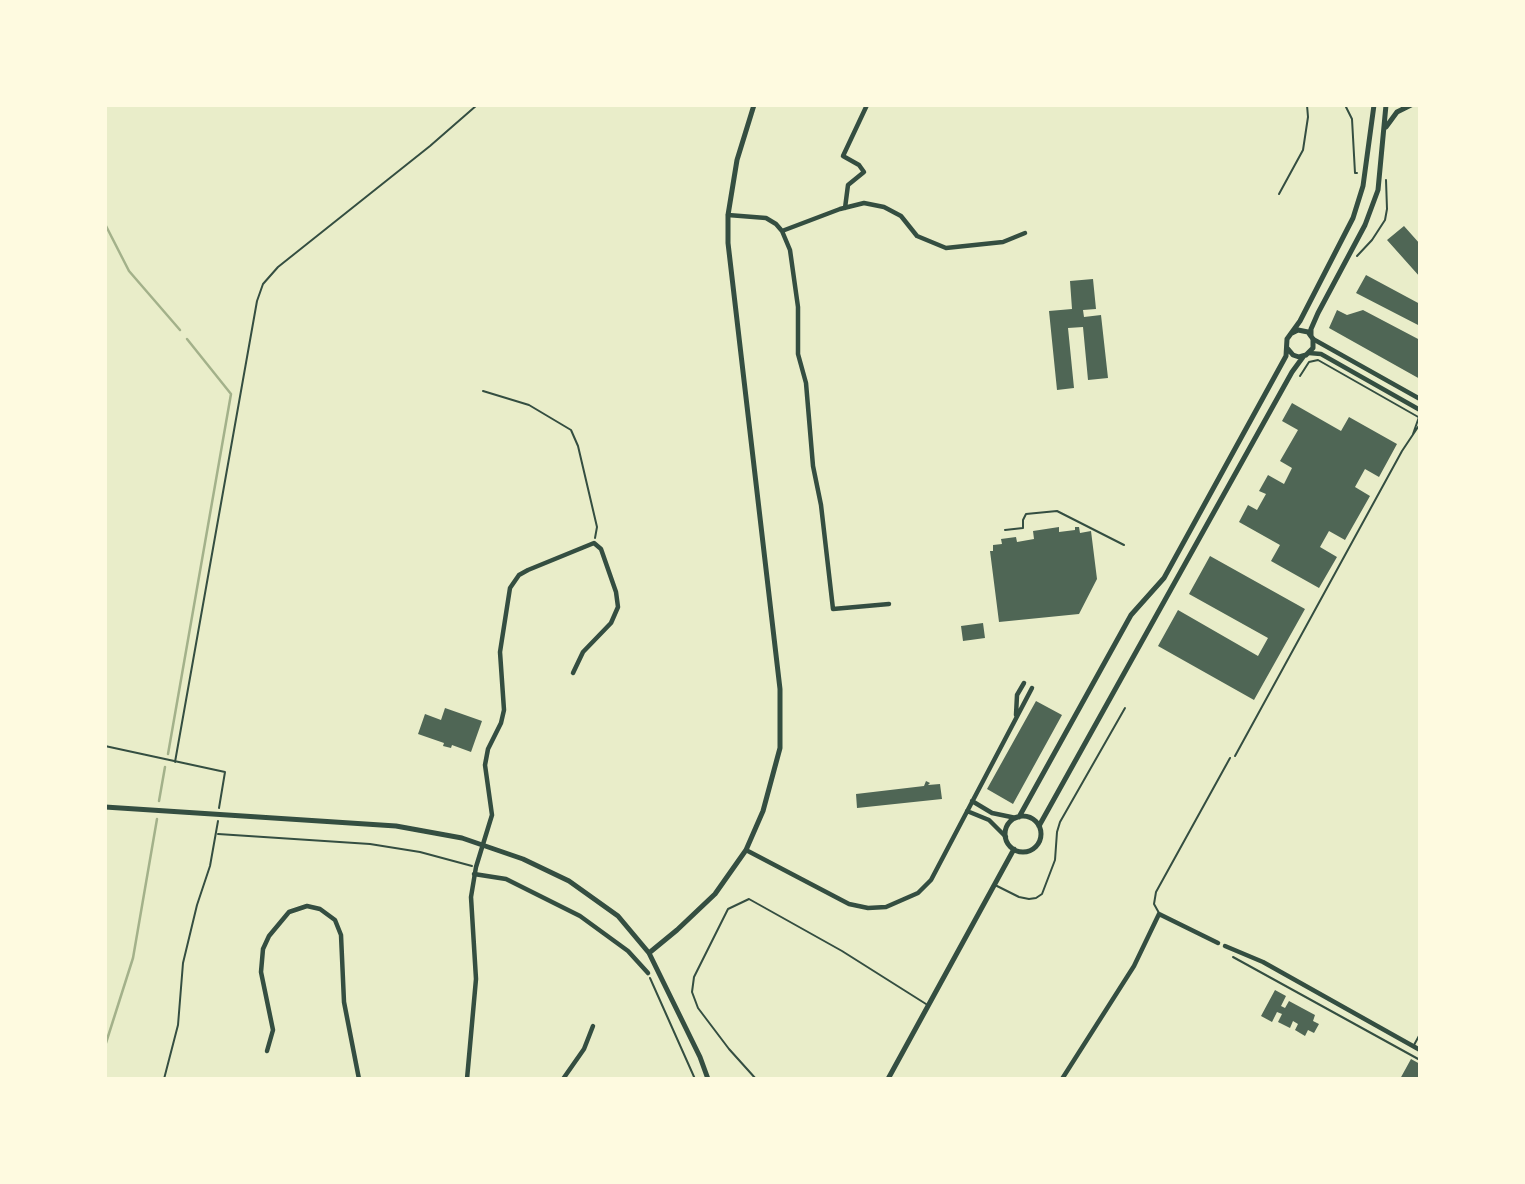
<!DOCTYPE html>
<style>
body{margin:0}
#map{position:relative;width:1525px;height:1184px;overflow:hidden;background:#e9edc9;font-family:"Noto Sans",sans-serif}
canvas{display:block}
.frame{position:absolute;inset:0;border:107px solid #fefae0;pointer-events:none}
</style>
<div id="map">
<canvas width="1525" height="1184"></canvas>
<div class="frame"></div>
</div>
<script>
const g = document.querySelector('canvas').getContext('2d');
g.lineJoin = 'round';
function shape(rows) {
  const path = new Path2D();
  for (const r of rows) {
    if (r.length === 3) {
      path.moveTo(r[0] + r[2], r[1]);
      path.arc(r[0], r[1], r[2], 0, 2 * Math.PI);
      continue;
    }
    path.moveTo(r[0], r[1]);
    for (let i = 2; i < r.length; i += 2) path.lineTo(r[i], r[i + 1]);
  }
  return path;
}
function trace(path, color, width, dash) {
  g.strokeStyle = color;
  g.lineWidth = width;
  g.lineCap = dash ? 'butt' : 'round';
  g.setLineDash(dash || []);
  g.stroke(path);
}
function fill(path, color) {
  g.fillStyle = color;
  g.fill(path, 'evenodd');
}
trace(shape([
 [105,224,129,271,180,330],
 [168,754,231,394,187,339],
 [159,801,165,767],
 [105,1046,133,958,157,819]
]), '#a3b18a', 2.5);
fill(shape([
 [1404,226,1420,244,1420,277,1387,240],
 [1366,275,1420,304,1420,326,1356,293],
 [1093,279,1096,309,1083,310,1084,317,1101,315,1108,378,1088,380,1083,327,1068,328,1074,388,1057,390,1049,311,1072,309,1070,281],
 [1337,310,1347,315,1363,310,1420,340,1420,379,1329,328],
 [1292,403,1341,431,1349,417,1397,444,1379,477,1365,469,1355,487,1370,496,1345,540,1329,531,1320,547,1337,557,1319,588,1271,561,1280,545,1239,522,1248,505,1257,510,1266,494,1259,491,1268,475,1284,484,1292,468,1280,461,1298,430,1282,421],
 [1059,527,1059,532,1075,530,1075,527,1079,527,1080,533,1091,531,1097,579,1079,614,999,622,990,551,993,551,993,545,1002,544,1001,539,1016,537,1017,542,1034,539,1033,531],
 [1210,556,1305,609,1254,700,1158,646,1178,610,1258,656,1268,638,1189,594],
 [983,623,985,638,963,641,961,626],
 [1036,701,1062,715,1013,804,987,789],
 [445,708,482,721,471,752,452,745,451,748,443,746,444,743,418,734,425,714,441,720],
 [926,781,930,783,928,785,940,784,942,799,857,808,856,794,924,786],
 [1275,990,1286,996,1281,1006,1285,1008,1289,1001,1315,1015,1313,1021,1319,1024,1314,1033,1308,1030,1305,1036,1295,1030,1298,1024,1293,1021,1290,1028,1278,1022,1282,1014,1277,1012,1272,1022,1261,1016],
 [1411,1059,1420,1064,1420,1079,1400,1079]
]), '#4f6655');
trace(shape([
 [1345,105,1352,119,1355,173,1357,173],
 [1279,194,1303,150,1308,117,1307,105],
 [1357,256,1372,240,1385,220,1387,209,1386,180],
 [1300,376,1309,362,1318,360,1420,418],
 [483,391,529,405,571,430,578,446,597,527,595,538],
 [1413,434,1419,417],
 [105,746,225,772,219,808],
 [1235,756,1402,451,1420,424],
 [175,762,257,301,263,284,278,267,430,146,477,105],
 [218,834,370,844,420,852,472,866],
 [1233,957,1420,1060],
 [650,978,695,1079],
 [164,1079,178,1025,183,963,197,905,210,866,218,821]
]), '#344e41', 2);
trace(shape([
 [1005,530,1023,528,1023,520,1026,514,1057,511,1124,545],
 [995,885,1019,897,1029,899,1036,898,1042,894,1055,860,1057,832,1060,822,1125,708],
 [1159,913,1154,904,1156,892,1230,758],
 [1414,1045,1420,1034],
 [756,1079,729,1049,698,1008,692,992,694,977,728,909,749,899,842,951,926,1004]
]), '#344e41', 2);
trace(shape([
 [845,208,848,185,864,172,859,165,843,156,867,105],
 [728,215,766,218,776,224,782,231,790,250,798,307,798,354,806,383,813,466,821,505,833,609,889,604],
 [782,231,840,209,864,203,884,207,901,216,917,236,946,248,1003,242,1025,233],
 [1313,339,1420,399],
 [1309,353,1321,354,1420,410],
 [1016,715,1017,695,1024,683],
 [972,801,992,813,1016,818],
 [967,811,989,820,1006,837],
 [746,850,849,904,868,908,886,907,918,893,931,880,1032,688],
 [474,874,506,879,580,916,628,951,648,973],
 [1225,946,1263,962,1420,1050],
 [267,1051,273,1030,261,972,263,949,269,936,289,912,307,906,320,909,335,920,341,935,344,1002,359,1079],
 [467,1079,476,979,471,897,476,867,492,815,485,765,488,749,501,723,504,710,500,652,510,588,519,575,528,570,594,543,601,549,616,592,618,607,611,623,583,652,573,673],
 [563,1079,584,1049,593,1026],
 [1062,1079,1134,966,1159,914,1218,943]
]), '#344e41', 4.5);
trace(shape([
 [1386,127,1397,112,1411,105],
 [1311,336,1311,329,1318,313,1365,225,1378,190,1386,105],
 [1288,349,1293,355,1299,357,1306,355,1313,348,1313,339,1308,332,1298,330,1292,333],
 [105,807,396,826,462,838,523,859,569,881,618,916,649,953,700,1057,708,1079],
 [1023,834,18],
 [1019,817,1131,615,1164,578,1286,356,1287,339,1300,321,1353,218,1363,186,1374,105],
 [1039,826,1292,372,1303,357],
 [649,953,677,930,715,894,746,850,763,811,780,748,780,689,728,243,728,215,737,160,754,105],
 [888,1079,1014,849]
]), '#344e41', 5);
</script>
